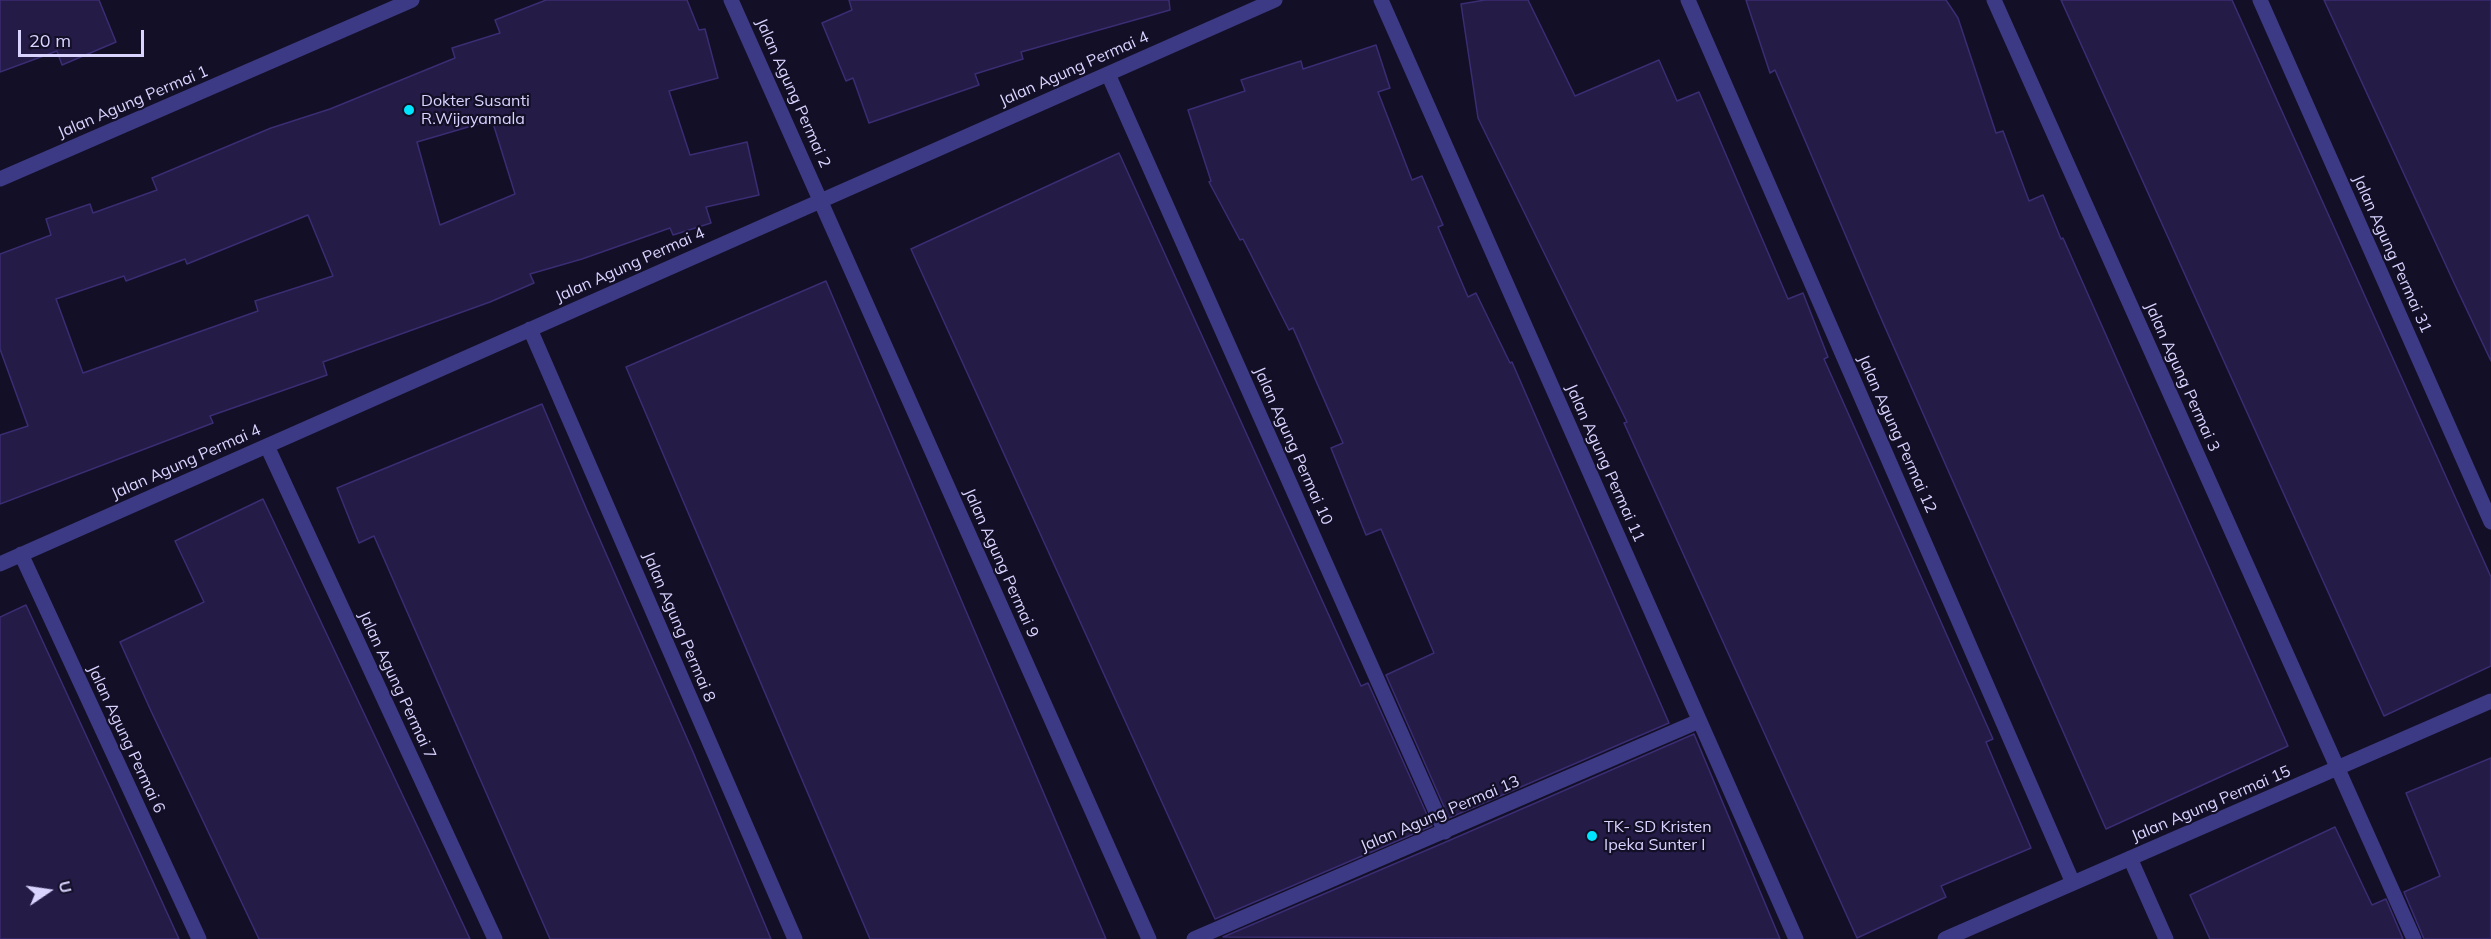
<!DOCTYPE html>
<style>
body{margin:0}
#map{position:relative;width:2491px;height:939px;overflow:hidden;background:#130f26;font-family:Mulish,sans-serif}
canvas{display:block}
.north{position:absolute;left:18px;top:861px;width:60px;height:60px;-webkit-text-stroke:4px #130f26;paint-order:stroke;rotate:77deg;font-size:16px;font-weight:700;line-height:24px;text-align:center;color:#d9d4ff}
.north::after{content:'';display:block;margin:auto;width:21px;height:27px;background:#d9d4ff;clip-path:polygon(50% 0,100% 100%,50% 72%,0 100%)}
.scale{position:absolute;left:18px;top:30px;width:126px;height:27px;box-sizing:border-box;border:3px solid #d9d4ff;border-top:0;padding-left:8px;font-size:18px;line-height:21px;white-space:nowrap;color:#d9d4ff;-webkit-text-stroke:4px #130f26;paint-order:stroke}
</style>
<div id="map">
<canvas width="2491" height="939"></canvas>
<div class="north">U</div>
<div class="scale">20 m</div>
</div>
<script>
const g = document.querySelector('canvas').getContext('2d');
g.lineJoin = 'round';
function fill(path, color) {
  g.fillStyle = color;
  g.fill(path, 'evenodd');
}
function shape(rows) {
  const path = new Path2D();
  for (const r of rows) {
    path.moveTo(r[0], r[1]);
    for (let i = 2; i < r.length; i += 2) path.lineTo(r[i], r[i + 1]);
  }
  return path;
}
function trace(path, color, width, dash) {
  g.strokeStyle = color;
  g.lineWidth = width;
  g.lineCap = dash ? 'butt' : 'round';
  g.setLineDash(dash || []);
  g.stroke(path);
}
function drawText(font, color, halo, rows, align = 'center') {
  g.font = font + ' Mulish,sans-serif';
  g.lineWidth = 4.5;
  g.setLineDash([]);
  g.textBaseline = 'middle';
  g.strokeStyle = halo;
  g.fillStyle = color;
  for (const [text, x, y, turn = 0] of rows) {
    g.save();
    g.translate(x, y);
    g.rotate((+turn || 0) * Math.PI / 180);
    g.textAlign = isNaN(turn) ? turn : align;
    if (halo) g.strokeText(text, 0, 0);
    g.fillText(text, 0, 0);
    g.restore();
  }
}
const building = shape([
 [0,0,99,0,116,42,62,65,57,51,0,72,0,0],
 [546,0,687,0,699,30,705,29,718,78,669,91,690,155,747,142,759,195,706,207,711,223,673,235,670,228,582,259,530,274,534,283,490,302,323,362,327,375,210,416,213,423,0,504,0,435,28,426,0,349,0,254,51,235,46,219,90,204,93,213,157,190,152,178,271,128,330,109,455,58,452,48,500,33,495,20,546,0],
 [492,120,515,194,440,225,417,142,492,120],
 [308,215,333,276,255,301,258,311,83,373,56,299,124,276,126,281,185,259,187,264,308,215],
 [849,0,1169,0,1170,10,1021,52,1023,59,975,74,979,85,869,123,853,78,846,81,822,23,852,10,849,0],
 [1485,0,1528,0,1575,96,1659,60,1677,101,1699,92,1788,299,1803,293,1828,357,1824,359,1993,739,1986,742,2031,848,1941,886,1946,897,1857,938,1624,423,1627,422,1478,118,1461,4,1485,0],
 [1746,0,1946,0,1958,18,1996,133,2003,131,2029,201,2043,195,2061,239,2063,238,2288,746,2106,829,1877,309,1775,70,1770,73,1746,0],
 [2061,0,2232,0,2491,577,2491,666,2384,716,2061,0],
 [2324,0,2491,0,2491,361,2455,285,2324,0],
 [1376,45,1390,88,1378,92,1412,180,1422,176,1443,225,1438,227,1468,297,1476,293,1510,363,1512,362,1669,723,1449,818,1386,675,1434,653,1381,529,1366,535,1331,448,1343,443,1293,328,1289,330,1243,239,1240,240,1209,182,1211,181,1188,110,1245,91,1241,80,1301,61,1303,69,1376,45],
 [1119,153,1361,686,1368,683,1432,826,1215,919,911,249,1119,153],
 [826,281,957,590,1106,939,870,939,626,367,826,281],
 [542,404,586,508,693,752,771,939,550,939,374,536,359,543,337,488,542,404],
 [263,499,428,849,470,939,259,939,151,711,120,642,204,602,175,541,263,499],
 [26,605,108,783,179,939,0,939,0,617,26,605],
 [1694,734,1780,939,1223,937,1448,841,1694,734],
 [2491,758,2491,939,2424,939,2404,892,2440,876,2406,793,2491,758],
 [2335,827,2372,905,2386,899,2403,939,2210,939,2190,895,2335,827]
]);
fill(building, '#241b47');
trace(building, '#3b2d73', 1.5);
trace(shape([
 [731,0,1149,939],
 [1381,0,1796,939],
 [1688,0,2073,883],
 [1994,0,2414,939],
 [2260,0,2491,522],
 [1108,74,1445,832],
 [0,179,412,0],
 [530,329,795,939],
 [267,446,495,939],
 [21,554,199,939],
 [0,564,1275,0],
 [2130,858,2166,939],
 [1194,939,1699,721],
 [1945,939,2491,701]
]), '#3d3a85', 15);
for (const [x, y, r, color] of [
 [409,110,6,"#00e5ff"],
 [1592,836,6,"#00e5ff"]
]) {
  const dot = new Path2D();
  dot.arc(x, y, r, 0, 2 * Math.PI);
  g.fillStyle = color;
  g.fill(dot);
  trace(dot, '#130f26', 2);
}
drawText('16px', '#d9d4ff', '#130f26', [
 ["Jalan Agung Permai 4",1074,69,-24],
 ["Jalan Agung Permai 2",793,93,66],
 ["Jalan Agung Permai 1",133,102,-23],
 ["Jalan Agung Permai 31",2392,254,66],
 ["Jalan Agung Permai 4",630,265,-24],
 ["Jalan Agung Permai 3",2182,377,66],
 ["Jalan Agung Permai 12",1897,434,66],
 ["Jalan Agung Permai 10",1293,446,66],
 ["Jalan Agung Permai 4",186,462,-24],
 ["Jalan Agung Permai 11",1605,463,66],
 ["Jalan Agung Permai 9",1001,563,66],
 ["Jalan Agung Permai 8",679,627,67],
 ["Jalan Agung Permai 7",397,685,65],
 ["Jalan Agung Permai 6",126,739,65],
 ["Jalan Agung Permai 15",2211,804,-23],
 ["Jalan Agung Permai 13",1440,814,-23]
]);
drawText('16px', '#d9d4ff', '#130f26', [
 ["Dokter Susanti",421,101],
 ["R.Wijayamala",421,119],
 ["TK- SD Kristen",1604,827],
 ["Ipeka Sunter I",1604,845]
], 'left');
</script>
